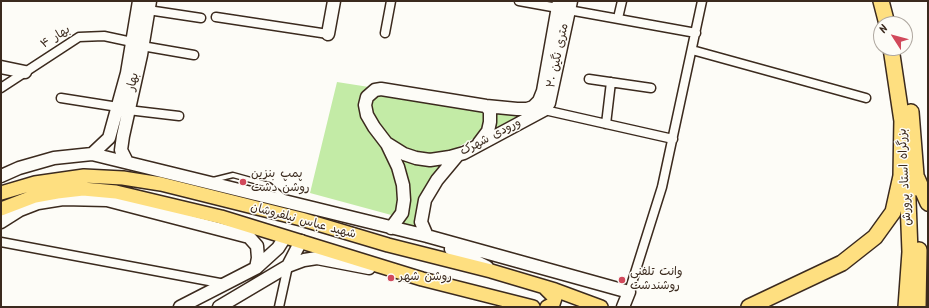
<!DOCTYPE html>
<meta charset="utf-8">
<style>
body{margin:0}
#map{position:relative;width:929px;height:308px;overflow:hidden;background:#fdfcf7;font-family:Kalam,sans-serif}
canvas{display:block}
.frame{position:absolute;inset:0;border:2px solid #3b2a1e;pointer-events:none}
.north{position:absolute;left:873px;top:16px;width:40px;height:40px;box-sizing:border-box;background:#fdfcf7;border:1px solid #afa8a0;border-radius:50%;rotate:306deg;font-size:11px;font-weight:700;line-height:16px;text-align:center;color:#3b2a1e}
.north::after{content:'';display:block;margin:auto;width:14px;height:18px;background:#d1495b;clip-path:polygon(50% 0,100% 100%,50% 72%,0 100%)}
</style>
<div id="map">
<canvas width="929" height="308"></canvas>
<div class="frame"></div>
<div class="north">N</div>
</div>
<script>
const g = document.querySelector('canvas').getContext('2d');
g.lineJoin = 'round';
function fill(path, color) {
  g.fillStyle = color;
  g.fill(path, 'evenodd');
}
function shape(rows) {
  const path = new Path2D();
  for (const r of rows) {
    path.moveTo(r[0], r[1]);
    for (let i = 2; i < r.length; i += 2) path.lineTo(r[i], r[i + 1]);
  }
  return path;
}
function trace(path, color, width, dash) {
  g.strokeStyle = color;
  g.lineWidth = width;
  g.lineCap = dash ? 'butt' : 'round';
  g.setLineDash(dash || []);
  g.stroke(path);
}
function drawText(font, color, halo, rows, align = 'center') {
  g.font = font + ' Kalam,"Playpen Sans Arabic",sans-serif';
  g.lineWidth = 3;
  g.setLineDash([]);
  g.textBaseline = 'middle';
  g.strokeStyle = halo;
  g.fillStyle = color;
  for (const [text, x, y, turn = 0] of rows) {
    g.save();
    g.translate(x, y);
    g.rotate((+turn || 0) * Math.PI / 180);
    g.textAlign = isNaN(turn) ? turn : align;
    if (halo) g.strokeText(text, 0, 0);
    g.fillText(text, 0, 0);
    g.restore();
  }
}
fill(shape([
 [337,82,369,87,361,101,361,116,383,145,396,176,398,200,395,216,310,193],
 [378,93,480,109,484,113,485,118,484,126,480,133,474,138,451,151,430,153,411,150,392,140,371,111,371,102],
 [493,110,527,115,488,135],
 [397,154,447,161,437,172,420,232,398,227,403,220]
]), '#c3eba6');
const lane = shape([
 [213,180,233,175,269,185,284,197]
]);
const street = shape([
 [519,1,696,33],
 [148,10,201,18],
 [216,17,328,34],
 [618,18,622,1],
 [385,33,391,1],
 [142,46,194,55],
 [692,50,866,98],
 [589,79,651,88],
 [1,88,79,37,104,36,132,42],
 [61,98,118,107],
 [540,109,673,139],
 [128,110,179,116],
 [606,124,611,82],
 [1,242,225,284],
 [629,292,662,187,702,1],
 [279,307,288,266]
]);
const secondary = shape([
 [328,34,334,1],
 [1,67,25,72],
 [479,143,488,131,490,122,490,111,486,106],
 [388,144,404,154,416,158,430,160,450,157,464,153,544,110,549,103,571,1],
 [92,154,109,138,127,73,139,1],
 [127,162,121,150,123,136,141,55,150,1],
 [1,176,19,168,54,158,92,154,427,236,629,292,623,307],
 [1,222,20,210,38,203,63,199,107,200,249,237,257,246,258,258,256,268],
 [391,228,402,213,404,200,403,185,398,167,387,144,374,127,367,115,365,105,367,97,375,90,381,89,486,106,517,109,527,109,533,107,539,101,543,91,559,1],
 [427,236,421,222,425,200,437,180,457,156],
 [451,249,487,267],
 [288,266,304,260,317,258,369,268],
 [180,307,256,268,278,248,285,237],
 [219,307,288,266,301,241]
]);
const primary = shape([
 [1,193,35,183,84,176,123,178,161,184,301,219,388,245,491,271,555,290,601,307],
 [1,209,35,196,57,192,83,189,116,192,221,217,422,279,533,307],
 [545,288,555,298,553,304,547,307]
]);
const highway = shape([
 [881,1,887,24],
 [891,48,903,128],
 [911,112,917,188],
 [917,178,928,203],
 [749,307,842,263,875,237,893,212,901,176,902,118],
 [906,307,910,252,907,174],
 [918,307,919,250]
]);
trace(lane, '#3b2a1e', 7);
trace(street, '#3b2a1e', 11);
trace(secondary, '#3b2a1e', 15);
trace(primary, '#3b2a1e', 16);
trace(highway, '#3b2a1e', 18);
trace(lane, '#fdfcf7', 4);
trace(street, '#fdfcf7', 8);
trace(secondary, '#fdfcf7', 12);
trace(primary, '#fedf80', 13);
trace(highway, '#fedf80', 15);
for (const [x, y, r, color] of [
 [243,182,4,"#d1495b"],
 [391,278,4,"#d1495b"],
 [622,280,4,"#d1495b"]
]) {
  const dot = new Path2D();
  dot.arc(x, y, r, 0, 2 * Math.PI);
  g.fillStyle = color;
  g.fill(dot);
  trace(dot, '#fdfcf7', 1.5);
}
drawText('12px', '#3b2a1e', '#fdfcf7', [
 ["بهار ۴",56,38,-32],
 ["۲۰ متری نگین",559,56,-78],
 ["بهار",134,82,-77],
 ["ورودی شهرک",491,138,-28],
 ["بزرگراه استاد پرورش",906,177,-93],
 ["شهید عباس نیلفروشان",303,222,15]
]);
drawText('12px', '#3b2a1e', '#fdfcf7', [
 ["پمپ بنزین",251,175],
 ["روشن دشت",251,189],
 ["وانت تلفنی",630,273],
 ["روشندشت",630,287],
 ["روشن شهر",399,278]
], 'left');
</script>
